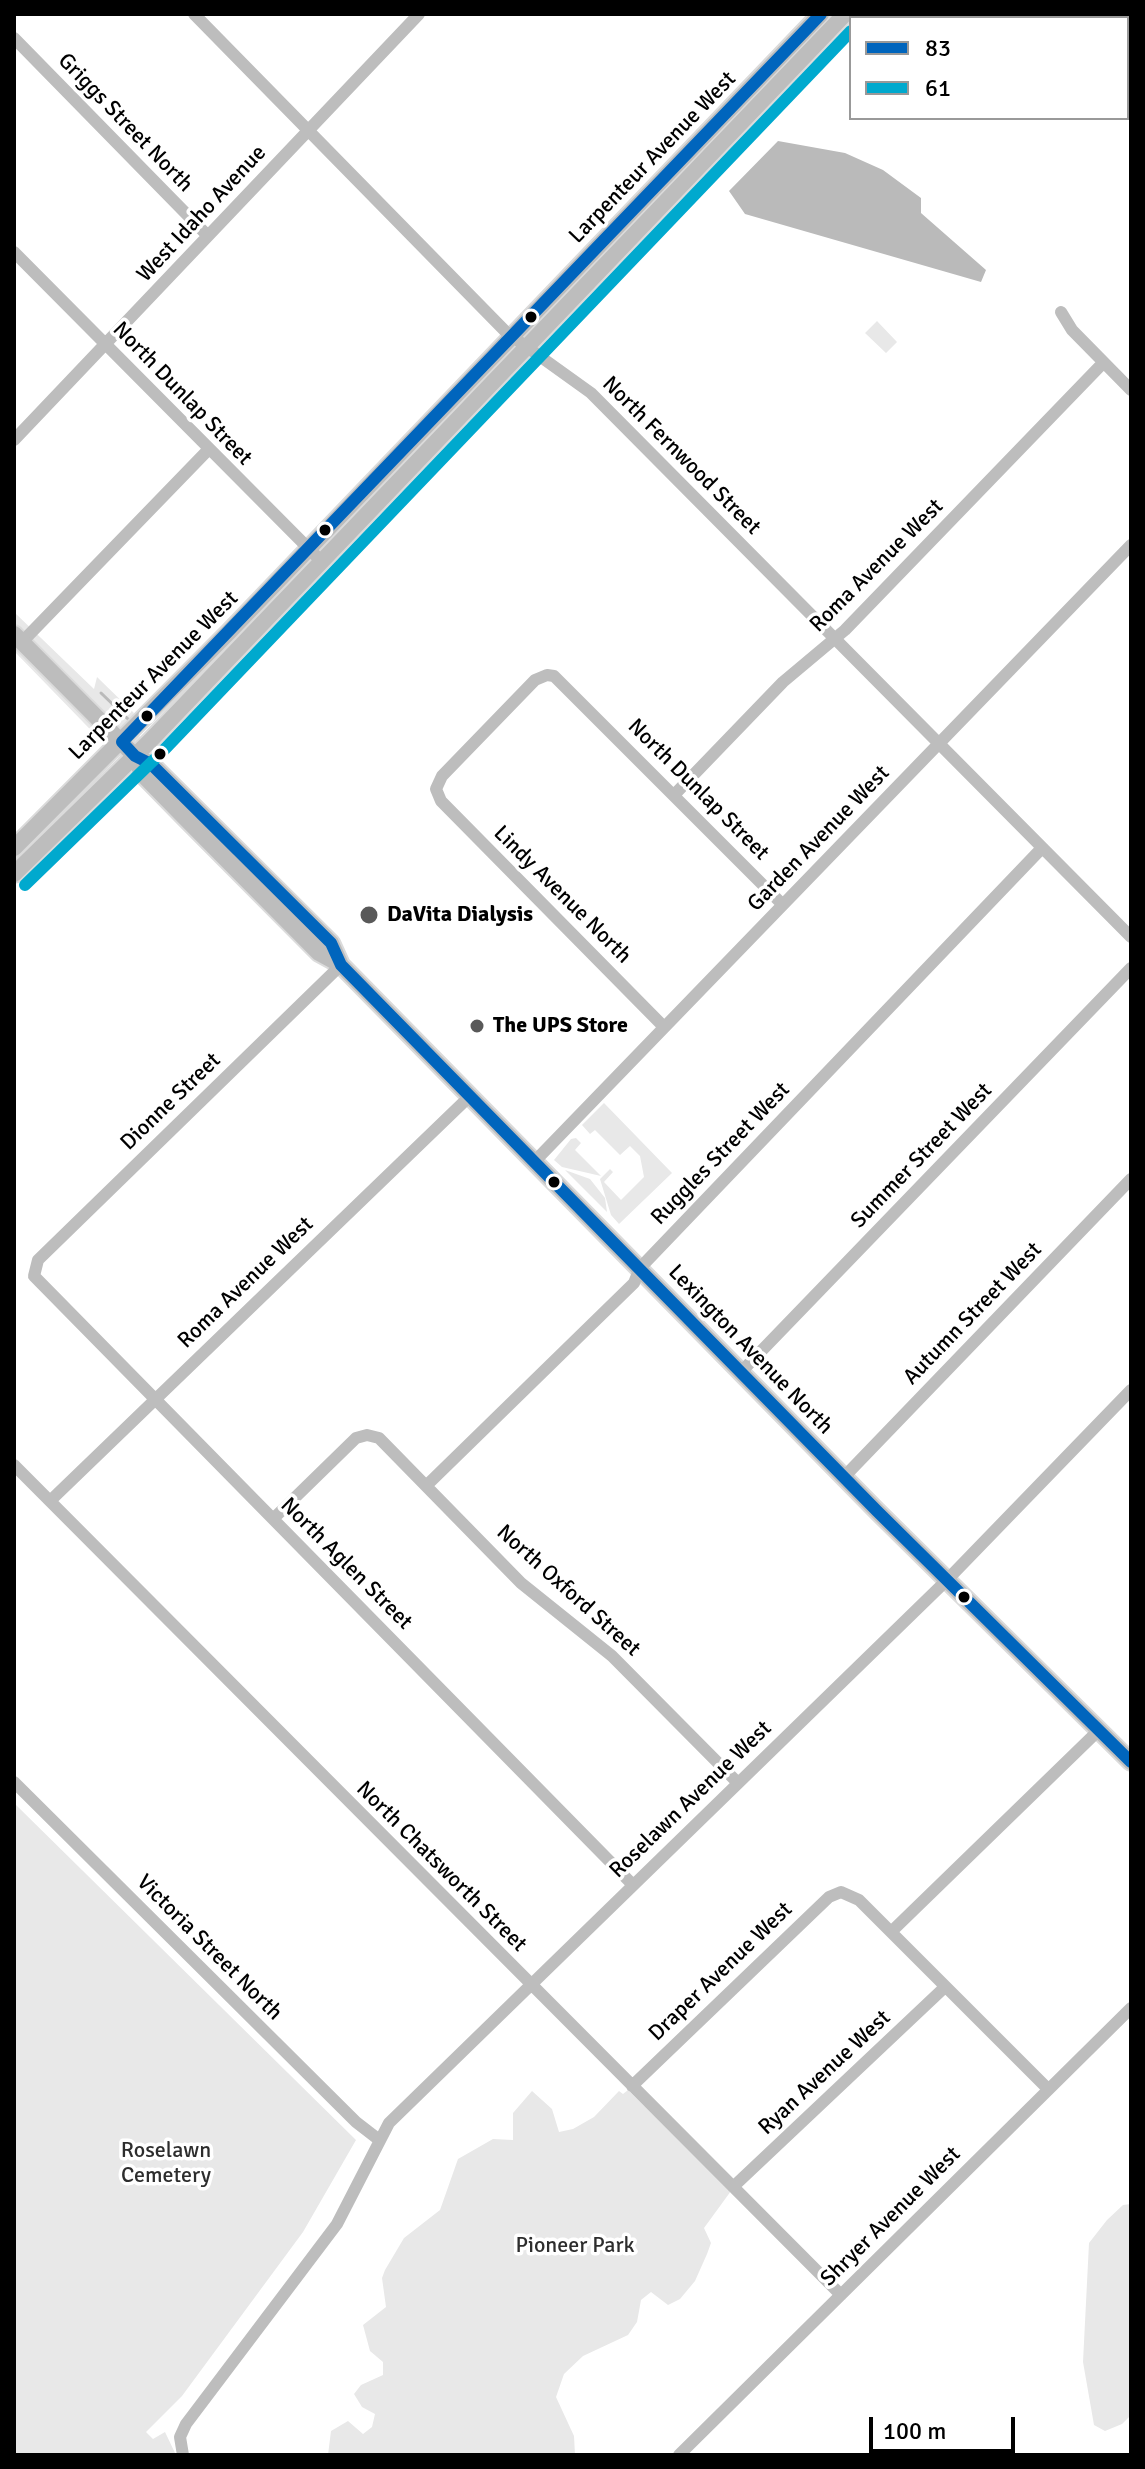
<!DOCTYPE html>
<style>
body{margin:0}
#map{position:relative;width:1145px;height:2469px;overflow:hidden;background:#fff;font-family:Signika,sans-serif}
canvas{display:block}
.frame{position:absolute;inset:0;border:16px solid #000;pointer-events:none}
.legend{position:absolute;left:849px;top:16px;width:280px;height:104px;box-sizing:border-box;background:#fff;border:2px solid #999;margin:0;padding:10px 14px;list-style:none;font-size:24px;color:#000}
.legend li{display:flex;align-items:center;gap:16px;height:40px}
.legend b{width:40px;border:2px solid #999}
.scale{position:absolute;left:869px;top:2417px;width:146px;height:36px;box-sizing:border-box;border:4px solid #000;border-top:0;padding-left:10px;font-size:24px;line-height:28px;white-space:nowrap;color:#000;-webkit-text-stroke:6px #fff;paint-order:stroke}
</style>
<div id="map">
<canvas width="1145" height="2469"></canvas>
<div class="frame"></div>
<ul class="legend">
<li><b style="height:10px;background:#0065bd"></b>83</li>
<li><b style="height:10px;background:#00a9ce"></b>61</li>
</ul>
<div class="scale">100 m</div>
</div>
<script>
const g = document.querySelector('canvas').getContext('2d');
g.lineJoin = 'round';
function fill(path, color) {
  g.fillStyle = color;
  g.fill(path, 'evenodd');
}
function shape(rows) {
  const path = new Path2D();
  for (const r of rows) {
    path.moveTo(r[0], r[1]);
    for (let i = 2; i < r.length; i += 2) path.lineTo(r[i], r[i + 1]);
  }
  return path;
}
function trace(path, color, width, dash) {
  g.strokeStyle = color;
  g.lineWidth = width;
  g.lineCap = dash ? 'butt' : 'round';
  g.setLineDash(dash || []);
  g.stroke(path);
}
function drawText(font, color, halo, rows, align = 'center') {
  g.font = font + ' Signika,sans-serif';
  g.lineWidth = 7;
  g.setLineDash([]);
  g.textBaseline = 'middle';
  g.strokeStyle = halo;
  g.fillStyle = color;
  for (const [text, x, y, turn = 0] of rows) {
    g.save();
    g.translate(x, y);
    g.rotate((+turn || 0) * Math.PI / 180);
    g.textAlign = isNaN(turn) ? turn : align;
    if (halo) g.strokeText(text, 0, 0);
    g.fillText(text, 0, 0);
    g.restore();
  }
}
fill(shape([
 [877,321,897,342,886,353,865,333],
 [14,612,94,689,97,677,134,713,128,723,140,737,118,758,14,651],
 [604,1103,672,1173,619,1224,611,1215,600,1179,610,1169,613,1172,604,1182,621,1200,644,1177,640,1156,630,1146,620,1155,595,1130,590,1134,582,1125],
 [576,1138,581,1143,575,1150,601,1176,562,1167,554,1160,571,1139],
 [565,1170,590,1179,605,1198,607,1212],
 [14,1803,356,2140,303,2232,182,2396,146,2432,153,2439,165,2432,176,2455,14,2455],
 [628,2090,731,2191,704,2228,711,2243,707,2254,695,2281,680,2299,668,2305,651,2292,641,2300,637,2322,628,2335,583,2356,564,2374,556,2397,574,2436,575,2455,328,2455,331,2431,348,2421,363,2434,372,2427,375,2414,362,2407,354,2394,361,2385,383,2375,383,2362,370,2351,363,2325,386,2307,382,2278,385,2270,404,2238,440,2210,458,2159,493,2139,513,2140,513,2113,532,2091,552,2109,559,2132,573,2129,594,2117,619,2091,623,2094],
 [1131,2204,1131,2415,1122,2424,1105,2431,1094,2425,1083,2362,1089,2243,1107,2220,1123,2205]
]), '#e8e8e8');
fill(shape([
 [778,141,845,153,883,170,921,198,921,213,986,270,981,282,745,214,729,191]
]), '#bababa');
trace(shape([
 [101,693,128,719]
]), '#bababa', 3);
const major = shape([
 [14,634,135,756,151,764,331,943,341,965],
 [135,756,142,774,186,819,319,953,341,965,877,1511,1131,1762],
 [14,848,229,632,821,14],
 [14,874,149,742,845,14]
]);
trace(major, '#dbdbdb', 20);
trace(shape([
 [194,14,506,332,591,393,1131,937],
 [1032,14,1036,18],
 [14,38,207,235],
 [1127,110,1131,114],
 [14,252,322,562],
 [1061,312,1072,330,1131,390],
 [14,440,419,14],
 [22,642,208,450],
 [675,794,783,682,845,630,1103,363],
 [341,965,38,1260,34,1276,633,1885],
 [664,1027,441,801,436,789,442,776,535,680,547,675,554,676,782,904],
 [535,1161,1131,545],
 [741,1372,1131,968],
 [14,1465,841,2295],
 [844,1477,1131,1179],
 [427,1485,634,1283,640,1268,1042,848],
 [50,1501,471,1095],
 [273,1519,356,1438,367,1435,379,1438,521,1583,612,1656,738,1783],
 [14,1782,356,2122,378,2139],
 [891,1932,1099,1730],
 [632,2086,829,1897,841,1892,859,1900,1048,2089],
 [733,2187,945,1987],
 [183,2455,180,2437,186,2424,337,2224,389,2123,947,1580,1131,1390],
 [679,2455,1131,2008]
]), '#bdbdbd', 12);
trace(major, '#bdbdbd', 16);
trace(shape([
 [821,14,122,742,135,756,151,764,331,943,341,965,877,1511,1131,1762]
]), '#0065bd', 12);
trace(shape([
 [25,885,161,753,851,31]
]), '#00a9ce', 12);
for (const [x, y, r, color] of [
 [531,317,7,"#000"],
 [325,530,7,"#000"],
 [147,716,7,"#000"],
 [160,754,7,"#000"],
 [369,915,10,"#595959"],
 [477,1026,8,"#595959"],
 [554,1182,7,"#000"],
 [964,1597,7,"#000"]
]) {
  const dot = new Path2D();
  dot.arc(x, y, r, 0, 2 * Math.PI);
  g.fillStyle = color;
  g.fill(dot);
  trace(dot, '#fff', 3);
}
drawText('22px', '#000', '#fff', [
 ["Griggs Street North",125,123,46],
 ["Larpenteur Avenue West",653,158,-46],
 ["West Idaho Avenue",202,214,-47],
 ["North Dunlap Street",182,394,46],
 ["North Fernwood Street",681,456,45],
 ["Roma Avenue West",877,566,-45],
 ["Larpenteur Avenue West",154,676,-45],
 ["North Dunlap Street",698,790,45],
 ["Garden Avenue West",819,839,-46],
 ["Lindy Avenue North",562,895,45],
 ["Dionne Street",171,1102,-44],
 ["Ruggles Street West",721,1154,-46],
 ["Summer Street West",922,1156,-46],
 ["Roma Avenue West",246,1283,-44],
 ["Autumn Street West",973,1314,-46],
 ["Lexington Avenue North",750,1350,46],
 ["North Aglen Street",346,1564,45],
 ["North Oxford Street",568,1591,42],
 ["Roselawn Avenue West",691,1800,-44],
 ["North Chatsworth Street",441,1867,45],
 ["Victoria Street North",209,1948,45],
 ["Draper Avenue West",721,1972,-44],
 ["Ryan Avenue West",825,2073,-43],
 ["Shryer Avenue West",891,2217,-45]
]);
drawText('bold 22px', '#000', '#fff', [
 ["DaVita Dialysis",387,915],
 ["The UPS Store",493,1026]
], 'left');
drawText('22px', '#2d2d2d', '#fff', [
 ["Roselawn",166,2151],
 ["Cemetery",166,2176],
 ["Pioneer Park",575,2246]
]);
</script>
